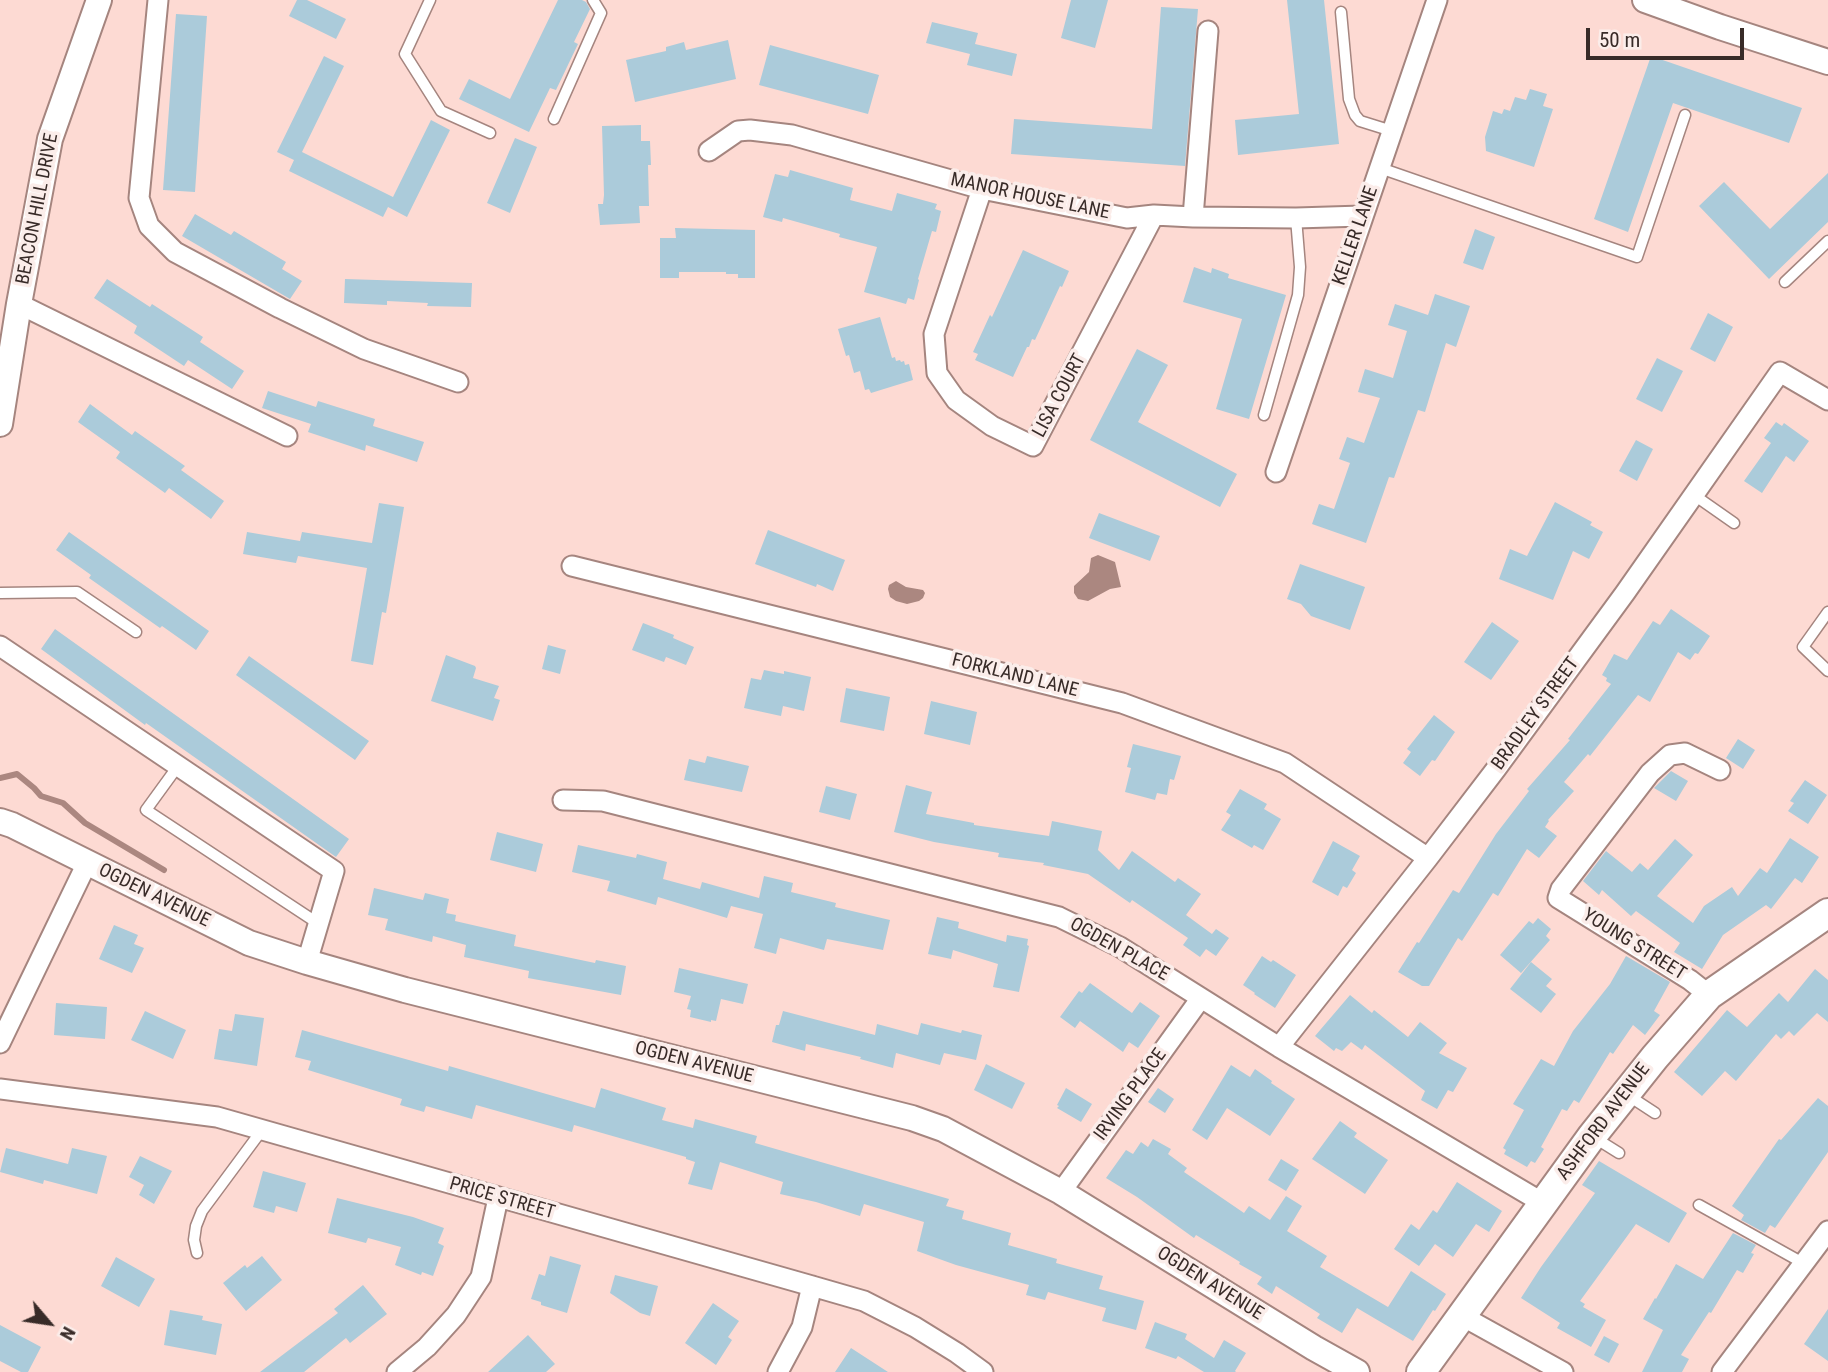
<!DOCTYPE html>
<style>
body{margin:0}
#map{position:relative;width:1828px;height:1372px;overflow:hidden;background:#fddad3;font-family:"Roboto Condensed",sans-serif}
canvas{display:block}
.north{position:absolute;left:14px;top:1288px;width:70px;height:70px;-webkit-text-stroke:5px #fbedea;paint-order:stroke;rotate:119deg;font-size:19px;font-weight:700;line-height:28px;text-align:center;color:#382b28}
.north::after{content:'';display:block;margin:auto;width:24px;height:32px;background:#382b28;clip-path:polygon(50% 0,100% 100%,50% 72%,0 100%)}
.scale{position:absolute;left:1586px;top:28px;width:158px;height:32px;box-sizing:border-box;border:4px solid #382b28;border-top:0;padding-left:9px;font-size:21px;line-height:24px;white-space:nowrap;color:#382b28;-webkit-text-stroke:5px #fbedea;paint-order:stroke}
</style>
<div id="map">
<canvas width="1828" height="1372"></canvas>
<div class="north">N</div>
<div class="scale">50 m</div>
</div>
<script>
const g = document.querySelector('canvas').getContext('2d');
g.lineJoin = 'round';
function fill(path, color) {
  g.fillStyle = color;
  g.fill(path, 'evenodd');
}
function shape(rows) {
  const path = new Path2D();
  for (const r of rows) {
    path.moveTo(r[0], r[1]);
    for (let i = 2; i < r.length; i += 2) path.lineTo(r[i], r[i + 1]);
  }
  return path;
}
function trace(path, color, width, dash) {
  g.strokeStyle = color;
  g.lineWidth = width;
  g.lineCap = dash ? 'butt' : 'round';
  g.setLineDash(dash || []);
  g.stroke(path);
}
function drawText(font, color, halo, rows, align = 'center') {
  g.font = font + ' "Roboto Condensed",sans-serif';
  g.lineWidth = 7;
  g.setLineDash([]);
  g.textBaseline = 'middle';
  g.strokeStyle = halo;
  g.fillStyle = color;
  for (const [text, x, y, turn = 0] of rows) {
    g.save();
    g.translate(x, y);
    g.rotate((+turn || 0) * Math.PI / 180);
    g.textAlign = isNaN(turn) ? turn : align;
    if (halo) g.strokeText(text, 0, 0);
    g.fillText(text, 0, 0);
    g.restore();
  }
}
fill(shape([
 [1098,555,1115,562,1121,587,1110,589,1088,601,1078,599,1074,593,1074,586,1089,572,1091,558],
 [896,581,906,587,923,590,925,593,923,598,919,601,907,604,896,601,890,597,888,589,889,585]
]), '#ab8780');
trace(shape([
 [0,778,17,774,34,788,41,796,63,803,85,823,164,870]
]), '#ab8780', 6);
fill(shape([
 [297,0,307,0,346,19,336,39,289,16],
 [558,0,582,0,586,2,590,9,574,42,578,44,556,90,550,88,529,132,459,99,469,79,510,99],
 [1071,0,1108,0,1095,48,1061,38],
 [1287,0,1324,0,1339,144,1238,155,1235,120,1299,114],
 [1161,7,1198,9,1185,166,1011,154,1014,119,1152,129],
 [176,14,207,16,195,192,163,190],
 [932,22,978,33,975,44,1017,54,1012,76,967,65,970,54,926,43],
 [728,40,736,79,635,102,626,60,666,51,666,47,684,42,686,50],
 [770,45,879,75,868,114,759,85],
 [324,56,344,66,302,152,393,197,431,120,450,130,407,217,388,207,383,217,289,171,294,160,277,152],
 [1651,56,1802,108,1789,143,1673,103,1628,232,1594,219],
 [1530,89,1547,94,1543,106,1553,109,1534,167,1486,151,1485,137,1493,111,1502,114,1504,109,1510,111,1515,97,1526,100],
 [641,125,641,141,650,141,651,165,648,165,649,206,639,206,640,223,600,225,598,204,603,204,604,195,602,126],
 [515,138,537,147,510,213,487,203],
 [790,170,853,188,850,200,892,211,897,193,937,204,935,209,941,211,936,232,932,231,918,279,919,280,914,300,908,298,906,304,864,292,877,247,839,237,840,234,783,218,782,222,763,217,775,174,788,177],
 [1828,173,1828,222,1769,279,1699,206,1724,182,1770,229],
 [195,214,231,235,234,231,286,262,282,269,302,281,290,299,182,236],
 [675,228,755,230,755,278,738,278,738,274,726,274,726,272,679,272,679,278,660,278,660,238,676,238],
 [1475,229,1495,237,1483,270,1463,263],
 [1023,250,1069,271,1062,287,1060,286,1035,340,1032,339,1029,347,1027,347,1013,377,975,360,978,354,973,352,990,315,992,317],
 [1194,267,1211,273,1212,268,1229,274,1228,278,1286,295,1249,419,1216,409,1242,319,1183,302],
 [107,279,150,307,152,304,203,337,200,342,244,371,232,389,188,360,184,366,134,333,137,326,94,298],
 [345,279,472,283,471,307,427,306,428,303,387,301,387,305,344,303],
 [1435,294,1470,306,1456,347,1446,343,1425,412,1418,410,1394,478,1389,477,1366,543,1312,524,1319,504,1334,509,1350,463,1339,459,1347,437,1364,443,1380,398,1358,392,1365,369,1393,378,1407,331,1388,325,1395,304,1428,315],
 [1708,313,1733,327,1715,362,1690,349],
 [880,317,892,358,895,357,896,361,900,360,901,362,904,361,905,365,909,364,913,380,871,393,869,389,865,390,860,371,854,373,849,355,846,356,838,329],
 [1137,349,1168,365,1138,422,1237,474,1220,507,1090,440],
 [1657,358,1683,371,1662,412,1636,399],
 [268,391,316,407,318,401,375,419,373,426,424,442,417,462,366,445,365,451,308,432,311,424,262,408],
 [90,404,132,435,135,431,185,466,181,470,224,501,211,519,169,488,165,493,116,458,120,452,78,422],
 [1776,422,1782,426,1784,423,1809,441,1794,462,1786,456,1762,493,1744,481,1771,443,1764,438],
 [1636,440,1653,449,1637,481,1619,471],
 [1555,502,1592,522,1590,525,1603,532,1589,559,1573,551,1553,600,1499,579,1510,549,1527,556],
 [379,503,404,507,386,613,382,612,373,665,351,661,367,568,298,556,296,563,243,554,247,532,300,541,302,532,372,543],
 [1099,513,1160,536,1150,561,1089,538],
 [768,530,845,560,833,591,817,584,816,587,755,564],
 [69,532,209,631,196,650,162,626,160,628,89,578,91,575,56,550],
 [1300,564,1365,587,1350,630,1311,616,1301,604,1287,599],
 [1671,609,1710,636,1698,654,1695,653,1690,660,1678,652,1650,702,1638,695,1590,756,1588,754,1564,782,1574,791,1548,820,1549,821,1545,827,1557,836,1539,858,1527,849,1498,896,1493,893,1462,941,1458,938,1429,986,1422,986,1398,972,1417,942,1419,943,1453,890,1459,893,1496,834,1529,791,1527,789,1570,740,1568,739,1611,684,1606,681,1607,678,1602,675,1614,654,1627,660,1653,621,1660,625],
 [1492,622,1519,641,1491,680,1464,662],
 [643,623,674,635,673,638,694,647,686,665,666,657,664,662,632,650],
 [55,629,349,839,336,857,146,723,145,725,41,649],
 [548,645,566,650,560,674,542,669],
 [446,655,475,666,476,668,473,678,499,686,494,698,500,700,493,721,431,701],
 [249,656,369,741,355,760,236,675],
 [764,670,784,674,784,671,811,677,804,711,783,706,781,716,744,708,751,678,761,680],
 [846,688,890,697,884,731,840,722],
 [931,701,977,712,970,745,924,734],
 [1434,715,1455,732,1435,761,1432,760,1420,776,1403,763,1411,752,1407,749],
 [1738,739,1755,750,1743,769,1726,758],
 [1133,744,1181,756,1174,780,1170,779,1167,795,1157,793,1155,800,1125,792,1131,768,1127,767],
 [707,756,749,766,742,792,684,780,689,759,705,763],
 [1671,771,1688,781,1676,801,1654,788],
 [1805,780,1827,795,1808,824,1788,811,1794,803,1790,801],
 [906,785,932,792,926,814,974,823,974,825,1049,836,1052,821,1102,831,1098,850,1119,870,1132,851,1175,882,1178,878,1201,894,1186,915,1212,934,1216,929,1229,938,1216,956,1206,949,1200,957,1183,945,1188,938,1132,900,1130,903,1088,874,1043,865,1044,863,998,857,999,853,934,842,894,832],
 [826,786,857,794,850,820,819,812],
 [1240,789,1267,804,1264,809,1281,819,1263,850,1254,845,1252,848,1221,830,1231,815,1226,812],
 [497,832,543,844,536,872,490,860],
 [1790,838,1819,857,1802,883,1795,878,1771,909,1766,905,1723,935,1702,969,1674,952,1680,943,1636,911,1631,916,1602,890,1599,895,1583,881,1606,851,1632,872,1640,863,1648,870,1675,839,1693,855,1657,896,1693,923,1704,906,1732,887,1738,896,1760,868,1767,873],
 [1333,841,1360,856,1352,870,1356,873,1347,888,1343,886,1338,896,1312,882],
 [578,845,636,858,637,854,667,862,663,879,700,889,702,882,759,898,764,876,793,883,791,892,836,903,835,907,890,920,883,950,827,939,824,950,780,938,776,954,754,948,763,914,731,906,727,918,658,897,656,905,607,891,610,881,572,872],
 [374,888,423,900,425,893,449,899,446,913,456,915,455,921,516,935,514,946,595,963,596,960,626,966,621,995,528,978,529,971,464,957,466,945,433,936,432,942,385,930,388,919,368,915],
 [937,917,959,922,958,928,1006,942,1007,935,1028,939,1027,945,1029,946,1019,992,993,987,998,964,953,950,951,959,928,954],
 [1538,918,1551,929,1546,936,1550,940,1521,973,1500,955,1529,921,1533,924],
 [114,925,138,935,134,944,144,948,132,973,99,959],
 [1262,956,1271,962,1273,960,1296,975,1275,1008,1254,994,1255,993,1243,985],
 [1626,956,1670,982,1654,1011,1660,1015,1645,1035,1633,1025,1613,1054,1610,1052,1579,1103,1574,1100,1567,1111,1562,1109,1541,1147,1544,1149,1535,1163,1531,1161,1527,1167,1504,1154,1506,1150,1503,1148,1524,1110,1513,1104,1541,1059,1554,1066,1573,1031,1610,984],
 [1531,962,1552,979,1546,986,1556,994,1541,1013,1510,989],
 [679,968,748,984,743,1004,721,999,716,1021,711,1020,711,1022,690,1017,691,1010,687,1009,691,996,674,992],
 [1815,969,1828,980,1828,1022,1817,1013,1794,1036,1789,1031,1781,1039,1776,1034,1736,1081,1725,1071,1702,1096,1674,1072,1727,1010,1747,1027,1779,993,1788,1002],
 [1090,983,1132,1013,1140,1002,1160,1016,1138,1048,1129,1042,1123,1052,1080,1021,1075,1028,1060,1017,1079,991,1082,993],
 [1350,995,1372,1013,1374,1010,1408,1037,1420,1022,1447,1043,1439,1053,1467,1068,1453,1092,1448,1090,1437,1109,1421,1100,1425,1091,1365,1045,1362,1050,1351,1042,1342,1051,1336,1048,1334,1051,1315,1036],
 [56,1003,107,1007,105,1039,54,1035],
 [145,1011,186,1030,173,1059,131,1040],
 [783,1011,875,1035,877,1024,918,1035,921,1023,961,1033,962,1030,982,1035,976,1060,944,1053,940,1065,896,1053,893,1068,860,1059,861,1057,806,1044,805,1051,772,1042,776,1025,779,1025],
 [235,1014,264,1018,257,1066,214,1059,219,1029,232,1031],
 [302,1030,448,1071,449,1066,595,1108,601,1088,666,1108,662,1120,693,1128,695,1119,757,1136,755,1143,949,1199,946,1206,964,1211,962,1219,1011,1233,1008,1245,1057,1259,1056,1263,1103,1276,1099,1289,1144,1301,1136,1330,1102,1321,1106,1308,1048,1292,1045,1300,1026,1295,1029,1285,956,1265,917,1251,924,1222,864,1204,860,1216,816,1202,780,1194,783,1182,720,1162,712,1190,688,1184,695,1162,686,1159,686,1157,574,1125,572,1132,476,1105,472,1119,426,1106,424,1112,400,1105,402,1099,308,1070,311,1061,295,1057],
 [986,1064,1025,1083,1012,1109,974,1090],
 [1231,1065,1250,1077,1255,1069,1272,1081,1271,1083,1295,1099,1270,1136,1227,1108,1207,1140,1192,1130],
 [1066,1088,1092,1104,1081,1122,1057,1108,1059,1106,1057,1105],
 [1158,1088,1174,1099,1165,1113,1148,1102],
 [1818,1098,1828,1106,1828,1152,1775,1228,1770,1225,1765,1233,1741,1220,1744,1215,1732,1206,1779,1139,1781,1140],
 [1340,1121,1357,1133,1354,1137,1388,1160,1365,1194,1312,1159],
 [1153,1139,1171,1149,1168,1154,1187,1168,1184,1172,1244,1213,1249,1206,1270,1220,1286,1196,1302,1206,1287,1231,1327,1256,1320,1267,1388,1307,1411,1271,1446,1294,1435,1311,1433,1310,1413,1341,1357,1308,1342,1333,1317,1318,1320,1314,1276,1286,1272,1294,1257,1284,1262,1277,1239,1264,1240,1262,1196,1235,1194,1238,1137,1197,1106,1178,1126,1150,1133,1154,1141,1142,1148,1147],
 [6,1148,68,1164,72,1148,107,1156,97,1194,44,1180,43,1184,0,1172],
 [140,1156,172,1171,154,1204,139,1195,144,1185,129,1177],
 [1281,1159,1299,1170,1286,1191,1268,1180],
 [1599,1161,1687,1213,1669,1243,1636,1224,1580,1301,1585,1304,1583,1307,1606,1320,1591,1347,1557,1328,1560,1323,1521,1298,1541,1267,1595,1193,1582,1185],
 [263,1171,306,1183,297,1212,276,1206,274,1213,253,1207],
 [1457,1182,1502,1211,1489,1232,1476,1224,1453,1257,1435,1244,1419,1266,1394,1249,1411,1224,1419,1230,1433,1210,1437,1213],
 [337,1198,413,1217,444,1228,438,1243,444,1246,433,1276,422,1272,421,1275,395,1265,401,1247,368,1238,366,1243,328,1233],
 [1733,1233,1756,1245,1751,1253,1754,1254,1743,1273,1737,1270,1711,1313,1709,1312,1681,1355,1689,1359,1682,1372,1642,1372,1663,1330,1643,1319,1655,1298,1656,1299,1676,1264,1703,1279],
 [262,1256,282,1280,246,1311,223,1283,245,1265,247,1268],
 [550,1256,581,1265,567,1313,541,1305,541,1302,531,1299,539,1274,545,1276],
 [116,1257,155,1279,139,1307,101,1286],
 [615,1275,658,1286,650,1316,640,1313,610,1293],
 [363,1285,387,1314,350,1343,346,1338,304,1372,260,1372,338,1313,334,1309],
 [713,1303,739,1321,728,1337,732,1340,716,1365,685,1343],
 [1828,1309,1828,1361,1804,1344],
 [170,1310,203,1316,202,1320,222,1324,216,1355,164,1345],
 [1155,1322,1187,1334,1185,1339,1214,1358,1224,1340,1246,1353,1235,1371,1236,1372,1204,1372,1178,1356,1176,1359,1145,1348],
 [0,1325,41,1347,28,1372,21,1372,0,1361],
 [528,1335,555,1364,546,1372,488,1372],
 [1604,1336,1619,1344,1609,1363,1594,1355],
 [851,1348,888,1372,835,1372]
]), '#abcbda');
const service = shape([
 [430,0,405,54,441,111,490,133],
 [1341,12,1349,99,1355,115,1360,121,1392,131],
 [554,119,601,13,593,0],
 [1380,168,1637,257,1685,115],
 [1785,282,1828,241],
 [1264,415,1298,295,1300,267,1296,218],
 [1694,495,1734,523],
 [0,593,77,592,136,632],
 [1828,612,1803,647,1828,671],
 [178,766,146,810,319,924],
 [1629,1096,1655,1113],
 [1595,1138,1619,1153],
 [1699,1205,1803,1263],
 [197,1253,194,1240,196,1226,202,1211,262,1130]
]);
const minor = shape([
 [158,0,139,198,149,226,175,252,280,308,364,349,458,382],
 [709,151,738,131,750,130,792,135,982,189,1127,218,1154,215,1193,217,1296,218,1362,216],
 [982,189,934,334,937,373,956,400,992,426,1033,446,1154,215],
 [1193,217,1208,31],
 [19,304,287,436],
 [1276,472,1437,0],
 [572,566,1122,703,1285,763,1428,858],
 [0,646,334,871,307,962],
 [563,800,603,801,1059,917,1120,947,1279,1047,1543,1203],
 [1709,995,1690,980,1558,898,1561,889,1650,773,1670,755,1685,753,1720,770],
 [0,1043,87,863],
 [1279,1047,1428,858,1496,769,1625,593,1780,372,1828,400],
 [0,1089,217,1117,812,1286,864,1301,915,1327,957,1353,983,1372],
 [1061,1192,1201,998],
 [1462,1316,1563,1372],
 [397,1372,427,1347,456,1315,481,1277,498,1198],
 [778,1372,802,1327,812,1286],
 [1722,1372,1828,1231]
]);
const tertiary = shape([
 [1645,0,1720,27,1828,62],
 [0,424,19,304,50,139,99,0],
 [0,821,12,825,249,943,307,962,405,990,912,1118,943,1129,1061,1192,1314,1348,1357,1372]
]);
const secondary = shape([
 [1421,1372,1592,1136,1655,1057,1709,995,1828,913]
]);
trace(service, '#a5857f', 13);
trace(minor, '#a5857f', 23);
trace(tertiary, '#a5857f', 28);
trace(secondary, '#a5857f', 32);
trace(service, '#fff', 10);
trace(minor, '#fff', 19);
trace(tertiary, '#fff', 24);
trace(secondary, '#fff', 28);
drawText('19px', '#382b28', '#fbedea', [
 ["MANOR HOUSE LANE",1030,197,12],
 ["BEACON HILL DRIVE",38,209,-79],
 ["KELLER LANE",1356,236,-71],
 ["LISA COURT",1060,396,-62],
 ["FORKLAND LANE",1015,676,14],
 ["BRADLEY STREET",1536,714,-54],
 ["OGDEN AVENUE",154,896,26],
 ["YOUNG STREET",1634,945,32],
 ["OGDEN PLACE",1119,950,29],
 ["OGDEN AVENUE",694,1063,14],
 ["IRVING PLACE",1131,1095,-54],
 ["ASHFORD AVENUE",1604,1122,-53],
 ["PRICE STREET",502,1199,16],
 ["OGDEN AVENUE",1210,1284,32]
]);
</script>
